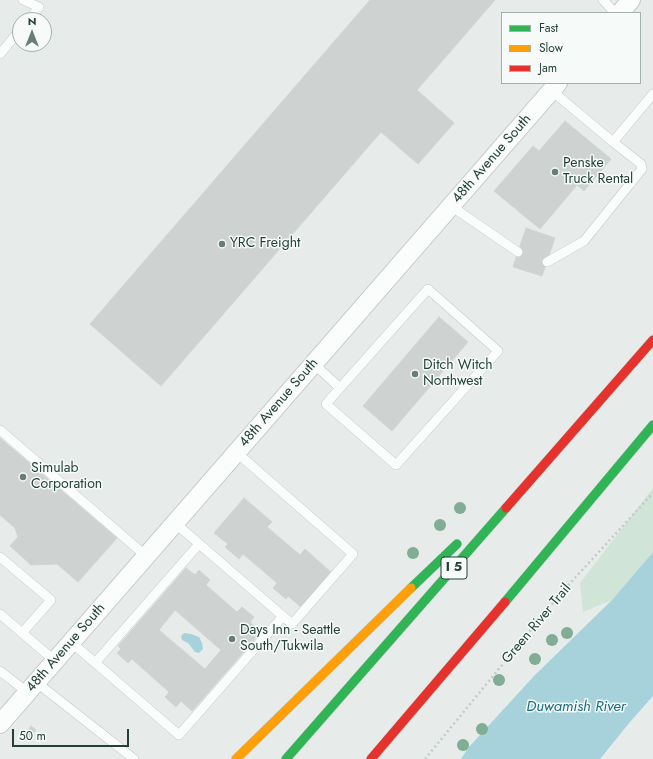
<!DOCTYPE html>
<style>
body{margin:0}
#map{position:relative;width:653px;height:759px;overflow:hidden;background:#e7ecea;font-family:Jost,sans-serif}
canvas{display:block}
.legend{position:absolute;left:501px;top:12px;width:140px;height:72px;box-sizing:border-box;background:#f6faf8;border:1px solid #a2b0ac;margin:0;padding:5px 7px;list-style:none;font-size:12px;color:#234139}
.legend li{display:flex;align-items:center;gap:8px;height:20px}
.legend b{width:20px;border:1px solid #a2b0ac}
.north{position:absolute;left:12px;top:12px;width:40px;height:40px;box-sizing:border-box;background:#f6faf8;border:1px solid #a2b0ac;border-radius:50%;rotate:0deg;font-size:11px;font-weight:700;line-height:16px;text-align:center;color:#234139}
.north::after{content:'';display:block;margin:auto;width:14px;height:18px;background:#687d77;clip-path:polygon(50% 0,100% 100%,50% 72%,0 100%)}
.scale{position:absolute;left:12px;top:729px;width:117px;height:18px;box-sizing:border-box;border:2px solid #234139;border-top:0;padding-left:5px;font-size:12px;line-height:14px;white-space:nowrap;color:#234139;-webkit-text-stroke:3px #f6faf8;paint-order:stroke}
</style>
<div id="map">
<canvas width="653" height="759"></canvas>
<ul class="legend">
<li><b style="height:5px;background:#30b455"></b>Fast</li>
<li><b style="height:5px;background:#ff9f0a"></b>Slow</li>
<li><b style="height:5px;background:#e5322d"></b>Jam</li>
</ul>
<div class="north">N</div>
<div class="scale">50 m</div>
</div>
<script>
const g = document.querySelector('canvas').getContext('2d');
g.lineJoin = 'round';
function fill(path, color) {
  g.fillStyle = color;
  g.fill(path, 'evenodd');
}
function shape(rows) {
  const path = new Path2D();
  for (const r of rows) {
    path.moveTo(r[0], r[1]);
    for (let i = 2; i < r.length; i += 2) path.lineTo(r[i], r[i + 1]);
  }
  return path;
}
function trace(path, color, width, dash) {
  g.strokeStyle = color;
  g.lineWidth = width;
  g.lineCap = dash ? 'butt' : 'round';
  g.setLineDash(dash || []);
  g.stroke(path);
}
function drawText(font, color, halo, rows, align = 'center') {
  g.font = font + ' Jost,sans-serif';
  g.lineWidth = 3;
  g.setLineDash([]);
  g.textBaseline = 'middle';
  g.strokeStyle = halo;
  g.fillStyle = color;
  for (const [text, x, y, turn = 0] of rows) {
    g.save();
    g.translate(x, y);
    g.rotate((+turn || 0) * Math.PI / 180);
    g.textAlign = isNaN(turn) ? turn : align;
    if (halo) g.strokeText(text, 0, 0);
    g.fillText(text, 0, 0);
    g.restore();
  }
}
fill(shape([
 [653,488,653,552,612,600,583,612,580,583]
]), '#d0e5d7');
fill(shape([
 [653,552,653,696,630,722,600,759,461,759,468,748,534,676,612,600],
 [184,633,191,634,199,637,202,643,203,649,199,653,195,652,188,643,182,640,181,636]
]), '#a7d2db');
const building = shape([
 [370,0,495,0,417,90,454,123,418,164,381,132,161,386,90,324,370,0],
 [565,121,611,159,584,191,577,185,540,229,494,191,533,146,539,151,565,121],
 [526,228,555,238,542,276,513,267,526,228],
 [439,317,468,342,392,431,363,406,439,317],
 [0,438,117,538,78,582,57,564,31,565,10,546,18,537,15,528,0,515,0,438],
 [244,498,272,522,267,527,300,555,305,549,332,573,302,608,288,596,286,599,273,588,277,583,243,554,239,559,225,547,228,544,214,533,244,498],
 [186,568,195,575,199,570,210,580,206,585,237,612,242,607,254,617,250,622,261,632,192,711,181,701,176,707,165,697,169,692,132,659,128,663,117,653,121,649,118,646,186,568],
 [175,610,221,650,205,669,159,630,175,610],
 [31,726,36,730,28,740,23,736,31,726]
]);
fill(building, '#ced3d1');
trace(building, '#d0d5d3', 1);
const lane = shape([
 [23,0,39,7,29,20],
 [603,0,615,13],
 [0,54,20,30],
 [552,91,613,142,653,94],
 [451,206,518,252],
 [547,262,584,241,642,169,641,164,613,142],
 [314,364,340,388,326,404,396,465,498,351,428,289,340,388],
 [0,430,146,556],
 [175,523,292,624,353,554,236,452],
 [0,557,51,600,22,633],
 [0,614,55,661],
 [71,642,179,735,283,616],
 [95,663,199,544],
 [0,671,27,692],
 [36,682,134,759]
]);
const street = shape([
 [620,13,631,0],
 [0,724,558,83]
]);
const fast = shape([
 [411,588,457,544],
 [505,602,653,425],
 [286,759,506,508]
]);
const slow = shape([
 [236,759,411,588]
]);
const jam = shape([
 [506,508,653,340],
 [371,759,505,602]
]);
trace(lane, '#c4c9c7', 10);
trace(street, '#c4c9c7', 20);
trace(fast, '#c2cbc9', 10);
trace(slow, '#c2cbc9', 10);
trace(jam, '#c2cbc9', 10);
trace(shape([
 [425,759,562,592,653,493]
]), '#c2cbc9', 2.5, [2, 3]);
trace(lane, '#fbfcfc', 9);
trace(street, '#fbfcfc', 18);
trace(fast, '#30b455', 9);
trace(slow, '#ff9f0a', 9);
trace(jam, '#e5322d', 9);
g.fillStyle = '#80ad93';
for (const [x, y] of [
 [460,508],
 [440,525],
 [413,553],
 [567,633],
 [552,640],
 [535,659],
 [499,680],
 [482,729],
 [463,745]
]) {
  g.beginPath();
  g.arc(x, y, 6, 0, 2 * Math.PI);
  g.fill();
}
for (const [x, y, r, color] of [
 [555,172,4,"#687d77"],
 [222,244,4,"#687d77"],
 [415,374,4,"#687d77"],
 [23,477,4,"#687d77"],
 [232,639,4,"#687d77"]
]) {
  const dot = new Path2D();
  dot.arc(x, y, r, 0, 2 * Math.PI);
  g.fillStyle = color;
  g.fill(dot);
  trace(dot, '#f6faf8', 1.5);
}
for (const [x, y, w] of [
 [454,568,26]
]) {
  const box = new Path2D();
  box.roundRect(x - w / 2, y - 11, w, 22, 3);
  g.fillStyle = '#f6faf8';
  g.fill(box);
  trace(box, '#234139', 1);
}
drawText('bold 13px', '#234139', null, [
 ["I 5",454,568]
]);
drawText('14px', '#234139', '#f6faf8', [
 ["48th Avenue South",492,159,-49],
 ["48th Avenue South",279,403,-49],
 ["Green River Trail",537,624,-50],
 ["48th Avenue South",66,648,-49]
]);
drawText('14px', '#234139', '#f6faf8', [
 ["Penske",563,164],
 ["Truck Rental",563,180],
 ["YRC Freight",230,244],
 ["Ditch Witch",423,366],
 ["Northwest",423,382],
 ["Simulab",31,469],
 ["Corporation",31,485],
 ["Days Inn - Seattle",240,631],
 ["South/Tukwila",240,647]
], 'left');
drawText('italic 15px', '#1b6c7f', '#f6faf8', [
 ["Duwamish River",576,707]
]);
</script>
